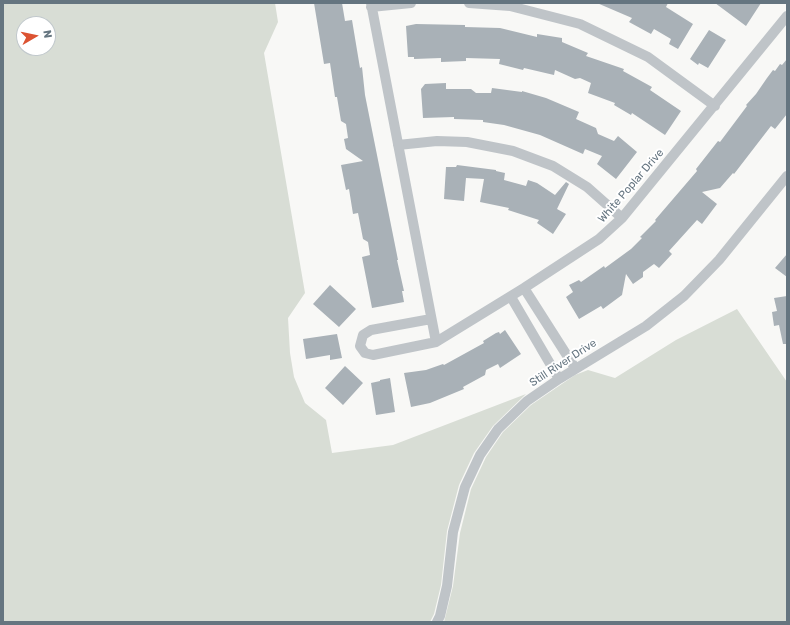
<!DOCTYPE html>
<style>
body{margin:0}
#map{position:relative;width:790px;height:625px;overflow:hidden;background:#f8f8f6;font-family:Rubik,sans-serif}
canvas{display:block}
.frame{position:absolute;inset:0;border:4px solid #657580;pointer-events:none}
.north{position:absolute;left:16px;top:16px;width:40px;height:40px;box-sizing:border-box;background:#fff;border:1px solid #c1c8cc;border-radius:50%;rotate:81deg;font-size:11px;font-weight:700;line-height:16px;text-align:center;color:#657580}
.north::after{content:'';display:block;margin:auto;width:14px;height:18px;background:#dc5332;clip-path:polygon(50% 0,100% 100%,50% 72%,0 100%)}
</style>
<div id="map">
<canvas width="790" height="625"></canvas>
<div class="frame"></div>
<div class="north">N</div>
</div>
<script>
const g = document.querySelector('canvas').getContext('2d');
g.lineJoin = 'round';
function fill(path, color) {
  g.fillStyle = color;
  g.fill(path, 'evenodd');
}
function shape(rows) {
  const path = new Path2D();
  for (const r of rows) {
    path.moveTo(r[0], r[1]);
    for (let i = 2; i < r.length; i += 2) path.lineTo(r[i], r[i + 1]);
  }
  return path;
}
function trace(path, color, width, dash) {
  g.strokeStyle = color;
  g.lineWidth = width;
  g.lineCap = dash ? 'butt' : 'round';
  g.setLineDash(dash || []);
  g.stroke(path);
}
function drawText(font, color, halo, rows, align = 'center') {
  g.font = font + ' Rubik,sans-serif';
  g.lineWidth = 4;
  g.setLineDash([]);
  g.textBaseline = 'middle';
  g.strokeStyle = halo;
  g.fillStyle = color;
  for (const [text, x, y, turn = 0] of rows) {
    g.save();
    g.translate(x, y);
    g.rotate((+turn || 0) * Math.PI / 180);
    g.textAlign = isNaN(turn) ? turn : align;
    if (halo) g.strokeText(text, 0, 0);
    g.fillText(text, 0, 0);
    g.restore();
  }
}
fill(shape([
 [3,3,275,3,278,22,264,53,305,293,288,318,290,353,294,377,305,403,326,420,332,453,393,445,526,394,493,426,474,453,459,485,447,531,441,585,434,614,430,622,3,622],
 [24,24,48,24,48,48,24,48],
 [737,309,787,382,787,622,444,622,453,586,460,533,471,489,486,457,503,432,531,405,575,375,588,370,615,378,676,340]
]), '#d8ddd5');
fill(shape([
 [314,3,342,3,345,21,352,20,360,68,362,67,365,95,398,260,397,260,404,291,402,291,404,302,372,308,362,257,370,255,368,242,363,239,358,213,353,214,349,189,346,190,341,165,363,161,346,149,344,139,348,138,346,124,341,121,337,97,335,97,330,63,324,64],
 [597,3,668,3,666,7,693,24,678,49,669,44,671,39,654,29,651,34,629,22,632,18],
 [715,3,761,3,746,26],
 [416,24,465,25,465,27,500,28,537,37,537,34,562,38,562,42,588,53,586,56,624,69,623,71,652,87,650,90,681,111,665,135,632,113,631,115,614,105,615,103,588,93,591,83,580,78,575,79,555,70,554,75,524,68,523,70,499,64,500,59,466,58,466,61,441,62,441,58,414,59,414,57,408,57,406,26],
 [709,30,726,40,708,68,699,63,698,65,690,59],
 [787,59,787,114,775,129,771,126,734,174,733,173,720,188,702,192,717,204,702,224,697,220,669,251,672,254,659,268,654,264,643,272,643,277,633,284,626,274,622,295,603,309,601,306,579,319,566,297,573,292,569,285,579,280,581,282,604,266,605,268,631,249,642,238,640,237,656,221,655,220,697,171,696,169,718,141,720,142,747,106,746,105,756,94,767,78,773,70,775,71,780,64,782,65],
 [446,83,446,89,471,89,476,93,491,93,492,88,522,92,522,91,546,98,579,112,576,119,596,128,598,134,614,141,618,136,637,152,616,179,597,164,602,156,585,149,583,154,540,135,504,125,483,122,483,120,454,119,454,117,423,118,421,89,425,84],
 [457,165,496,170,496,171,505,173,504,180,526,186,528,180,537,183,555,195,566,182,569,184,557,209,566,214,553,234,537,223,539,220,508,210,509,208,480,202,484,179,466,178,464,201,444,199,446,167,456,167],
 [787,254,787,277,775,268],
 [330,285,356,309,339,327,313,304],
 [787,296,787,344,783,344,779,325,774,326,772,312,777,311,774,298],
 [505,330,521,354,500,368,498,364,486,370,485,375,463,387,464,389,430,403,411,407,404,373,426,370,443,364,444,365,484,343,483,341,496,333,499,332,500,334],
 [337,334,342,358,330,360,330,355,306,359,303,339],
 [345,366,363,383,343,405,325,388],
 [390,378,395,412,376,415,371,383,380,381,380,380]
]), '#a9b1b7');
trace(shape([
 [371,3,436,342],
 [469,3,510,6,580,24,648,57,715,106],
 [371,7,411,3],
 [398,145,437,141,467,142,513,151,553,166,587,187,622,218],
 [524,288,575,368],
 [511,297,559,379],
 [431,319,371,330,363,335,360,346,365,353,373,355,436,342,524,288,599,239,622,218,787,16],
 [437,622,440,616,447,586,453,532,465,487,480,455,498,429,527,401,559,379,646,326,684,296,719,260,787,176]
]), '#bfc4c8', 10);
drawText('11px', '#657580', '#fff', [
 ["White Poplar Drive",631,186,-49],
 ["Still River Drive",563,363,-33]
]);
</script>
